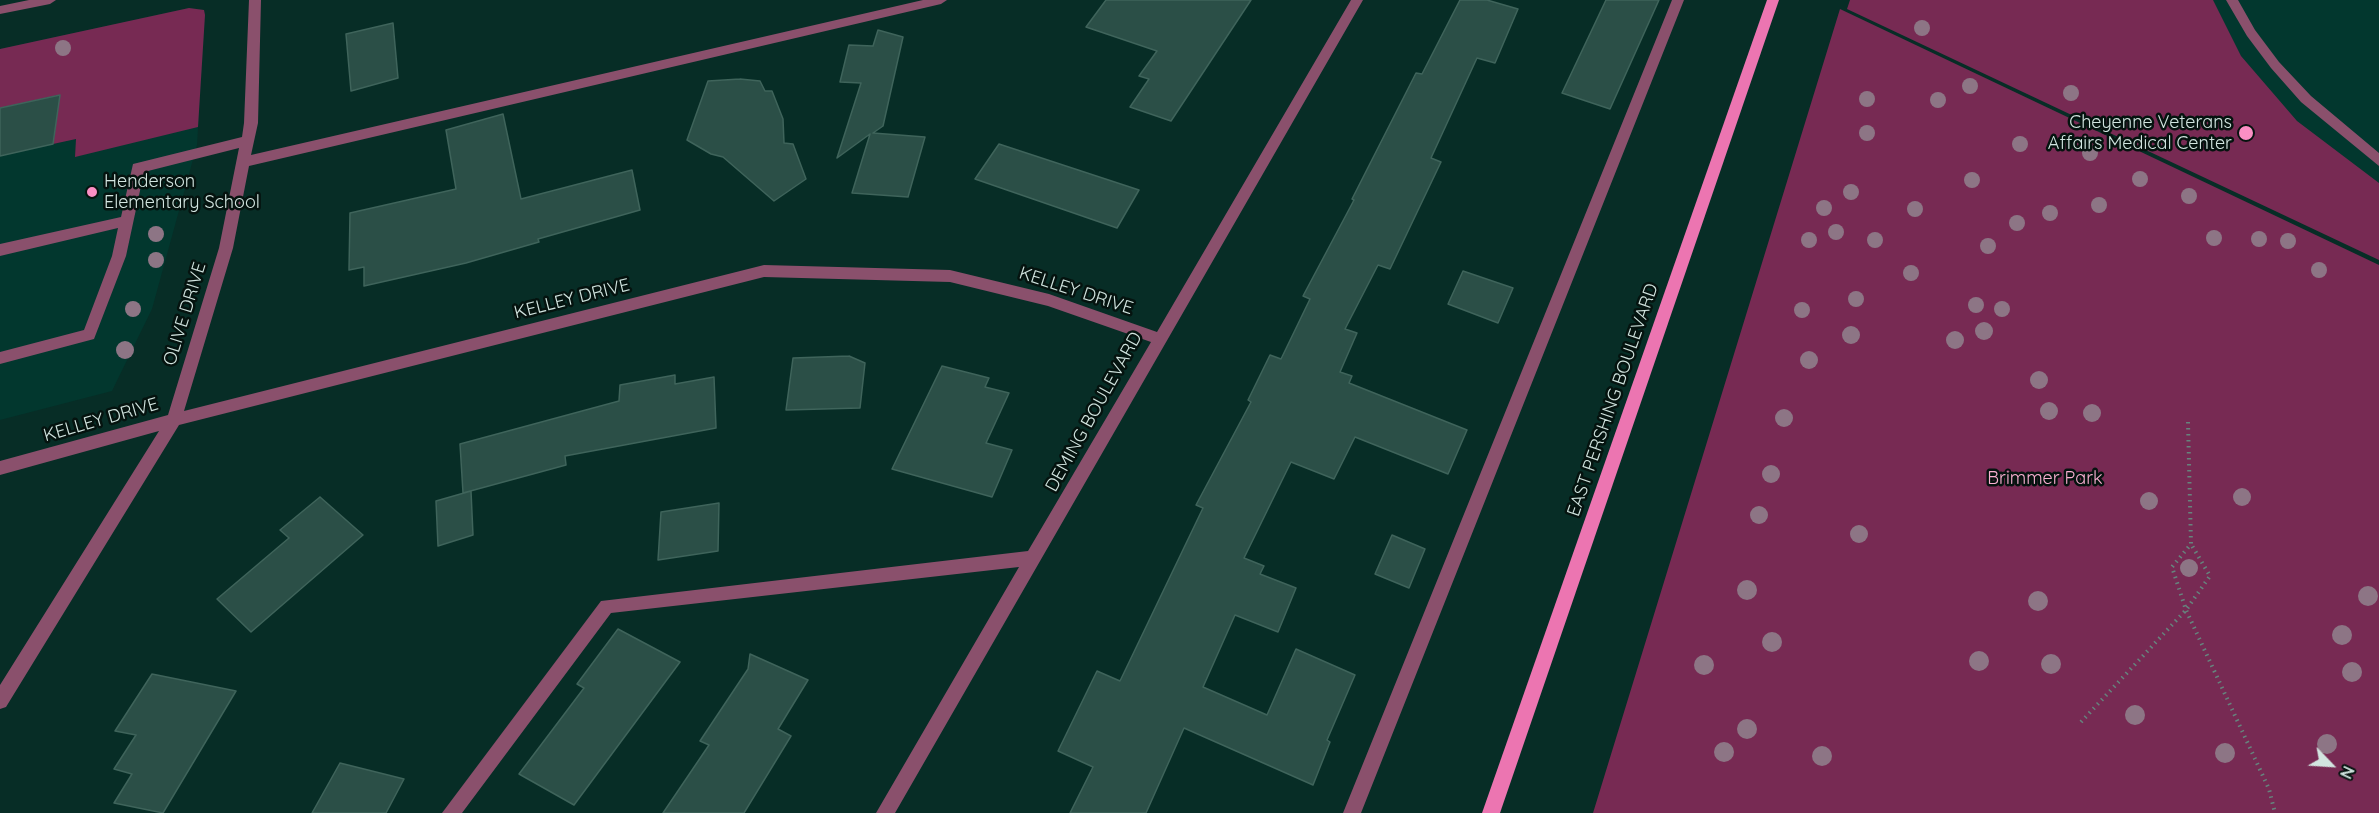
<!DOCTYPE html>
<style>
body{margin:0}
#map{position:relative;width:2379px;height:813px;overflow:hidden;background:#072d26;font-family:Quicksand,sans-serif}
canvas{display:block}
.north{position:absolute;left:2301px;top:735px;width:60px;height:60px;-webkit-text-stroke:4px #05130f;paint-order:stroke;rotate:115deg;font-size:16px;font-weight:700;line-height:24px;text-align:center;color:#d2e5e0}
.north::after{content:'';display:block;margin:auto;width:21px;height:27px;background:#d2e5e0;clip-path:polygon(50% 0,100% 100%,50% 72%,0 100%)}
</style>
<div id="map">
<canvas width="2379" height="813"></canvas>
<div class="north">N</div>
</div>
<script>
const g = document.querySelector('canvas').getContext('2d');
g.lineJoin = 'round';
function fill(path, color) {
  g.fillStyle = color;
  g.fill(path, 'evenodd');
}
function shape(rows) {
  const path = new Path2D();
  for (const r of rows) {
    path.moveTo(r[0], r[1]);
    for (let i = 2; i < r.length; i += 2) path.lineTo(r[i], r[i + 1]);
  }
  return path;
}
function trace(path, color, width, dash) {
  g.strokeStyle = color;
  g.lineWidth = width;
  g.lineCap = dash ? 'butt' : 'round';
  g.setLineDash(dash || []);
  g.stroke(path);
}
function drawText(font, color, halo, rows, align = 'center') {
  g.font = font + ' Quicksand,sans-serif';
  g.lineWidth = 5;
  g.setLineDash([]);
  g.textBaseline = 'middle';
  g.strokeStyle = halo;
  g.fillStyle = color;
  for (const [text, x, y, turn = 0] of rows) {
    g.save();
    g.translate(x, y);
    g.rotate((+turn || 0) * Math.PI / 180);
    g.textAlign = isNaN(turn) ? turn : align;
    if (halo) g.strokeText(text, 0, 0);
    g.fillText(text, 0, 0);
    g.restore();
  }
}
fill(shape([
 [1851,0,2379,0,2379,258],
 [189,8,204,10,205,15,197,145,152,309,112,391,0,420,0,49]
]), '#02372e');
fill(shape([
 [1850,0,2213,0,2241,56,2297,121,2379,183,2379,260,1847,9],
 [189,8,204,10,205,15,198,127,75,157,76,139,53,144,59,95,0,108,0,49],
 [1840,9,2379,265,2379,813,1593,813]
]), '#772a53');
const building = shape([
 [1106,0,1251,0,1171,121,1130,107,1149,79,1139,76,1157,51,1086,27,1106,0],
 [1460,0,1487,0,1518,9,1495,63,1477,58,1431,158,1441,162,1390,269,1378,265,1345,329,1357,333,1340,372,1352,376,1349,383,1467,430,1448,474,1355,437,1334,479,1291,462,1244,558,1264,566,1260,574,1296,588,1278,632,1235,615,1203,687,1267,715,1296,649,1355,675,1327,740,1330,742,1313,785,1184,728,1146,813,1070,813,1093,767,1058,751,1097,671,1120,681,1203,508,1196,505,1251,402,1248,400,1270,355,1281,359,1310,299,1303,296,1354,200,1352,199,1416,73,1422,74,1460,0],
 [1606,0,1659,0,1610,109,1562,93,1606,0],
 [393,23,398,78,351,91,346,34,393,23],
 [878,30,903,37,883,126,873,133,925,137,908,197,852,193,870,134,837,158,861,83,840,82,849,45,873,46,878,30],
 [740,79,760,81,765,91,772,91,783,119,784,143,793,144,806,179,774,201,723,157,711,154,687,140,708,81,740,79],
 [60,95,53,144,0,156,0,108,60,95],
 [503,114,521,199,632,170,640,210,538,239,539,242,466,263,364,286,364,267,349,270,350,213,456,189,446,130,503,114],
 [999,144,1139,190,1117,228,975,179,999,144],
 [1463,271,1513,288,1498,323,1448,304,1463,271],
 [849,356,865,363,860,408,786,410,793,358,849,356],
 [942,366,989,378,985,387,1009,393,986,443,1012,450,992,497,892,469,942,366],
 [675,375,675,384,714,377,716,428,565,456,566,465,463,493,460,444,619,401,620,385,675,375],
 [471,491,473,535,438,546,436,501,471,491],
 [320,497,363,535,251,632,217,599,289,538,280,530,320,497],
 [719,503,718,551,658,560,661,512,719,503],
 [1392,535,1425,549,1409,588,1375,574,1392,535],
 [618,629,680,662,574,805,519,774,584,688,577,684,618,629],
 [750,654,808,680,778,729,791,736,744,813,663,813,709,745,700,741,748,669,750,654],
 [152,674,236,691,163,813,114,803,132,774,114,769,136,735,115,731,152,674],
 [340,763,404,779,386,813,312,813,340,763]
]);
fill(building, '#2b4f47');
trace(building, '#3f645b', 1.5);
trace(shape([
 [2188,422,2191,544,2172,567,2186,610,2269,789,2275,813],
 [2081,722,2186,610,2210,576,2191,544]
]), '#66837d', 4, [1.5, 4.5]);
fill(shape([
 [29,0,56,0,50,4,0,14,0,6,29,0],
 [249,0,261,0,258,123,251,155,923,0,947,0,941,4,249,166,233,248,184,411,764,265,950,270,1049,294,1157,332,1351,0,1363,0,895,813,876,813,1019,567,611,613,462,813,442,813,601,601,1028,551,1151,342,1048,306,950,282,764,277,179,425,6,707,0,709,0,685,159,431,0,475,0,461,168,415,219,248,239,148,144,172,126,256,94,339,0,364,0,352,84,330,112,256,118,228,0,256,0,244,121,217,133,164,242,137,244,123,249,0],
 [1672,0,1684,0,1361,813,1343,813,1672,0],
 [2226,0,2238,0,2255,30,2279,62,2311,96,2379,153,2379,166,2301,102,2271,68,2247,36,2226,0]
]), '#8a506c');
fill(shape([
 [1767,0,1779,0,1500,813,1482,813,1767,0]
]), '#ec75b1');
g.fillStyle = '#8d7585';
for (const [x, y, r] of [
 [1922,28,8],
 [63,48,8],
 [1970,86,8],
 [2071,93,8],
 [1867,99,8],
 [1938,100,8],
 [1867,133,8],
 [2020,144,8],
 [2090,153,8],
 [2140,179,8],
 [1972,180,8],
 [1851,192,8],
 [2189,196,8],
 [2099,205,8],
 [1824,208,8],
 [1915,209,8],
 [2050,213,8],
 [2017,223,8],
 [1836,232,8],
 [156,234,8],
 [2214,238,8],
 [2259,239,8],
 [1809,240,8],
 [1875,240,8],
 [2288,241,8],
 [1988,246,8],
 [156,260,8],
 [2319,270,8],
 [1911,273,8],
 [1856,299,8],
 [1976,305,8],
 [133,309,8],
 [2002,309,8],
 [1802,310,8],
 [1984,331,9],
 [1851,335,9],
 [1955,340,9],
 [125,350,9],
 [1809,360,9],
 [2039,380,9],
 [2049,411,9],
 [2092,413,9],
 [1784,418,9],
 [1771,474,9],
 [2242,497,9],
 [2149,501,9],
 [1759,515,9],
 [1859,534,9],
 [2189,568,9],
 [1747,590,10],
 [2368,596,10],
 [2038,601,10],
 [2342,635,10],
 [1772,642,10],
 [1979,661,10],
 [2051,664,10],
 [1704,665,10],
 [2352,672,10],
 [2135,715,10],
 [1747,729,10],
 [2327,744,10],
 [1724,752,10],
 [2225,753,10],
 [1822,756,10]
]) {
  g.beginPath();
  g.arc(x, y, r, 0, 2 * Math.PI);
  g.fill();
}
for (const [x, y, r, color] of [
 [2246,133,8,"#fb8fc4"],
 [92,192,6,"#fb8fc4"]
]) {
  const dot = new Path2D();
  dot.arc(x, y, r, 0, 2 * Math.PI);
  g.fillStyle = color;
  g.fill(dot);
  trace(dot, '#05130f', 2);
}
drawText('18px', '#d2e5e0', '#05130f', [
 ["Cheyenne Veterans",2232,123],
 ["Affairs Medical Center",2232,144],
 ["Henderson",104,182,"left"],
 ["Elementary School",104,203,"left"]
], 'right');
drawText('18px', '#d2e5e0', '#05130f', [
 ["KELLEY DRIVE",1076,291,18],
 ["KELLEY DRIVE",572,299,-14],
 ["OLIVE DRIVE",185,314,-73],
 ["EAST PERSHING BOULEVARD",1613,400,-71],
 ["DEMING BOULEVARD",1094,412,-61],
 ["KELLEY DRIVE",101,420,-16]
]);
drawText('18px', '#fab0d2', '#05130f', [
 ["Brimmer Park",2045,479]
]);
</script>
